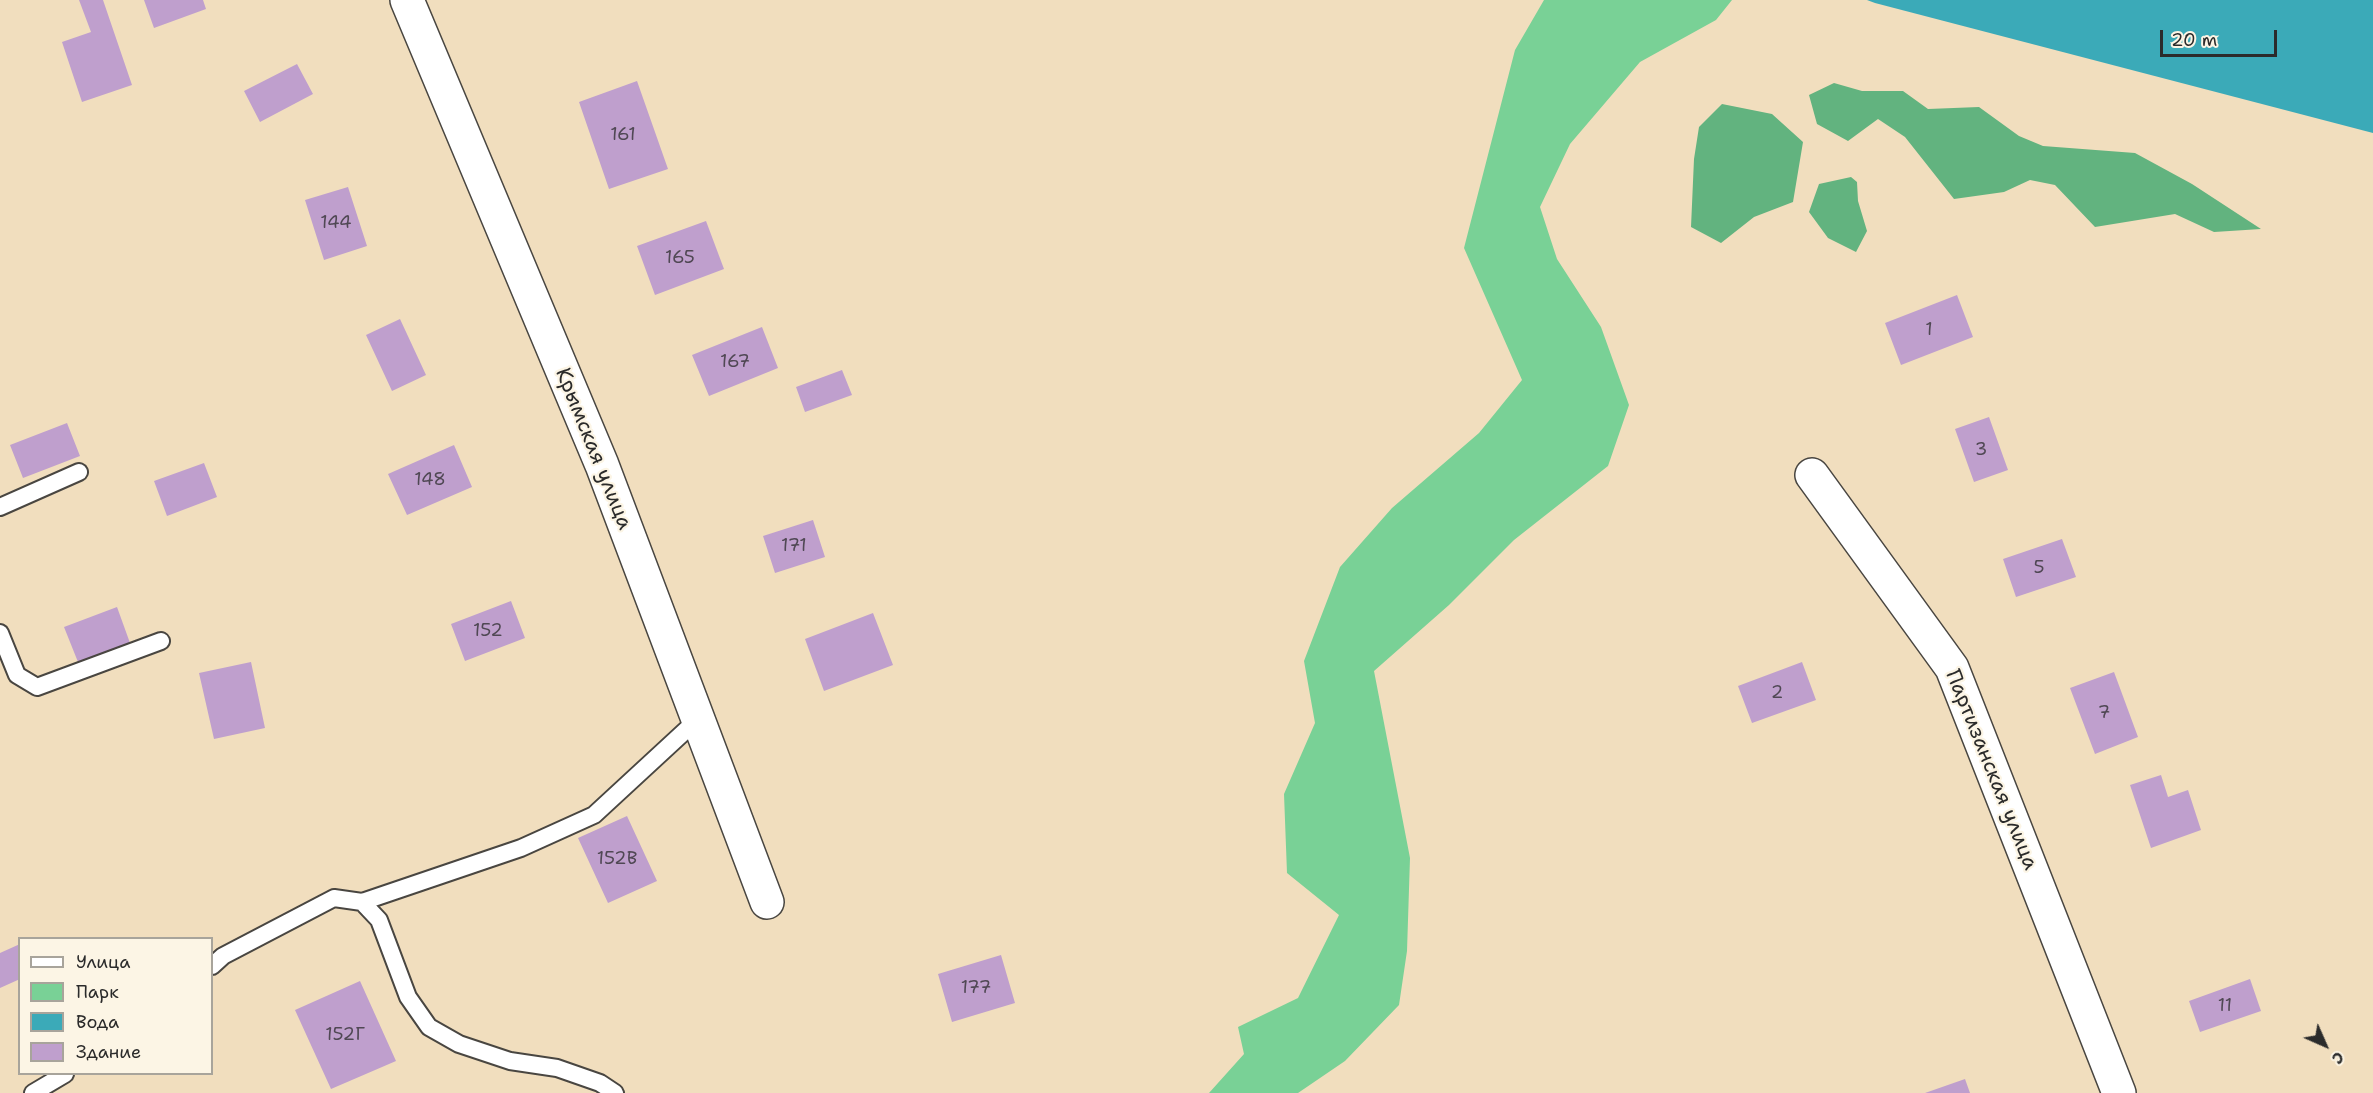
<!DOCTYPE html>
<meta charset="utf-8">
<style>
body{margin:0}
#map{position:relative;width:2373px;height:1093px;overflow:hidden;background:#f1debe;font-family:"Shantell Sans",sans-serif}
canvas{display:block}
.legend{position:absolute;left:18px;top:937px;width:195px;height:138px;box-sizing:border-box;background:#fcf5e5;border:2px solid #a8a49b;margin:0;padding:8px 10px;list-style:none;font-size:18px;color:#2b2b2b}
.legend li{display:flex;align-items:center;gap:12px;height:30px}
.legend b{width:30px;border:2px solid #a8a49b}
.north{position:absolute;left:2295px;top:1015px;width:60px;height:60px;-webkit-text-stroke:4px #fcf5e5;paint-order:stroke;rotate:135deg;font-size:16px;font-weight:700;line-height:24px;text-align:center;color:#2b2b2b}
.north::after{content:'';display:block;margin:auto;width:21px;height:27px;background:#2b2b2b;clip-path:polygon(50% 0,100% 100%,50% 72%,0 100%)}
.scale{position:absolute;left:2160px;top:30px;width:117px;height:27px;box-sizing:border-box;border:3px solid #2b2b2b;border-top:0;padding-left:8px;font-size:18px;line-height:21px;white-space:nowrap;color:#2b2b2b;-webkit-text-stroke:4px #fcf5e5;paint-order:stroke}
</style>
<div id="map">
<canvas width="2373" height="1093"></canvas>
<ul class="legend">
<li><b style="height:8px;background:#fff"></b>Улица</li>
<li><b style="height:16px;background:#79d196"></b>Парк</li>
<li><b style="height:16px;background:#3baab8"></b>Вода</li>
<li><b style="height:16px;background:#bf9fcd"></b>Здание</li>
</ul>
<div class="north">С</div>
<div class="scale">20 m</div>
</div>
<script>
const g = document.querySelector('canvas').getContext('2d');
g.lineJoin = 'round';
function fill(path, color) {
  g.fillStyle = color;
  g.fill(path, 'evenodd');
}
function shape(rows) {
  const path = new Path2D();
  for (const r of rows) {
    path.moveTo(r[0], r[1]);
    for (let i = 2; i < r.length; i += 2) path.lineTo(r[i], r[i + 1]);
  }
  return path;
}
function trace(path, color, width, dash) {
  g.strokeStyle = color;
  g.lineWidth = width;
  g.lineCap = dash ? 'butt' : 'round';
  g.setLineDash(dash || []);
  g.stroke(path);
}
function drawText(font, color, halo, rows, align = 'center') {
  g.font = font + ' "Shantell Sans",sans-serif';
  g.lineWidth = 4.5;
  g.setLineDash([]);
  g.textBaseline = 'middle';
  g.strokeStyle = halo;
  g.fillStyle = color;
  for (const [text, x, y, turn = 0] of rows) {
    g.save();
    g.translate(x, y);
    g.rotate((+turn || 0) * Math.PI / 180);
    g.textAlign = isNaN(turn) ? turn : align;
    if (halo) g.strokeText(text, 0, 0);
    g.fillText(text, 0, 0);
    g.restore();
  }
}
fill(shape([
 [1544,0,1732,0,1716,20,1640,62,1570,144,1540,207,1557,259,1601,327,1629,405,1608,466,1514,540,1449,605,1374,671,1410,858,1407,951,1399,1005,1345,1061,1298,1093,1209,1093,1244,1054,1238,1027,1298,998,1339,915,1287,873,1284,794,1315,723,1304,661,1340,567,1392,508,1479,433,1522,380,1464,248,1515,50]
]), '#79d196');
fill(shape([
 [1834,83,1862,91,1903,91,1928,109,1979,107,2019,136,2043,146,2135,153,2192,184,2261,229,2214,232,2175,214,2095,227,2055,185,2030,180,2004,192,1954,199,1905,137,1878,119,1848,141,1817,124,1809,95],
 [1722,104,1772,114,1803,142,1793,202,1754,217,1721,243,1691,227,1694,159,1699,127],
 [1851,177,1857,182,1858,201,1867,231,1856,252,1828,238,1809,212,1819,184]
]), '#62b37f');
fill(shape([
 [1867,0,2373,0,2373,133,1875,3]
]), '#3baab8');
fill(shape([
 [79,0,103,0,132,85,82,102,62,42,91,32],
 [144,0,203,0,206,9,154,28],
 [297,64,313,94,260,122,244,91],
 [637,81,668,169,609,189,579,102],
 [348,187,367,246,324,260,305,200],
 [706,221,724,269,655,295,637,246],
 [1957,295,1973,337,1901,365,1885,323],
 [400,319,426,375,392,391,366,335],
 [762,327,778,368,709,396,692,355],
 [842,370,852,395,805,412,796,387],
 [1989,417,2008,470,1974,482,1955,429],
 [67,423,80,456,23,478,10,445],
 [454,445,472,487,407,515,388,474],
 [204,463,217,497,167,516,154,481],
 [813,520,825,557,775,573,763,536],
 [2062,539,2076,577,2016,597,2003,559],
 [511,601,525,638,465,661,451,624],
 [117,607,130,643,78,662,64,627],
 [873,613,893,665,824,691,805,639],
 [251,662,265,728,214,739,199,673],
 [1802,662,1816,700,1752,723,1738,686],
 [2114,672,2138,737,2095,754,2070,688],
 [2161,775,2168,797,2188,790,2201,830,2151,848,2130,785],
 [627,816,657,881,608,903,578,838],
 [20,944,20,979,0,988,0,953],
 [1001,955,1015,1003,952,1022,938,974],
 [2250,979,2261,1011,2200,1032,2189,1001],
 [360,981,396,1061,331,1089,295,1010],
 [1965,1079,1970,1093,1925,1093]
]), '#bf9fcd');
const lane = shape([
 [0,507,79,472],
 [0,633,17,675,37,687,161,641],
 [362,902,521,848,594,815,698,719],
 [212,966,223,956,334,898,362,902,379,920,408,997,429,1027,459,1044,510,1061,557,1068,600,1083,615,1093],
 [33,1093,65,1074]
]);
const street = shape([
 [407,0,602,465,767,902],
 [1812,475,1952,668,2119,1093]
]);
trace(lane, '#494641', 20);
trace(street, '#494641', 36);
trace(lane, '#fff', 16);
trace(street, '#fff', 33);
drawText('18px', '#504854', null, [
 ["161",623,135],
 ["144",336,223],
 ["165",680,258],
 ["1",1929,330],
 ["167",735,362],
 ["3",1981,450],
 ["148",430,480],
 ["171",794,546],
 ["5",2039,568],
 ["152",488,631],
 ["2",1777,693],
 ["7",2104,713],
 ["152В",617,859],
 ["177",976,988],
 ["11",2225,1006],
 ["152Г",345,1035]
]);
drawText('21px', '#2b2b2b', '#fcf5e5', [
 ["Крымская улица",593,449,68],
 ["Партизанская улица",1991,770,68]
]);
</script>
